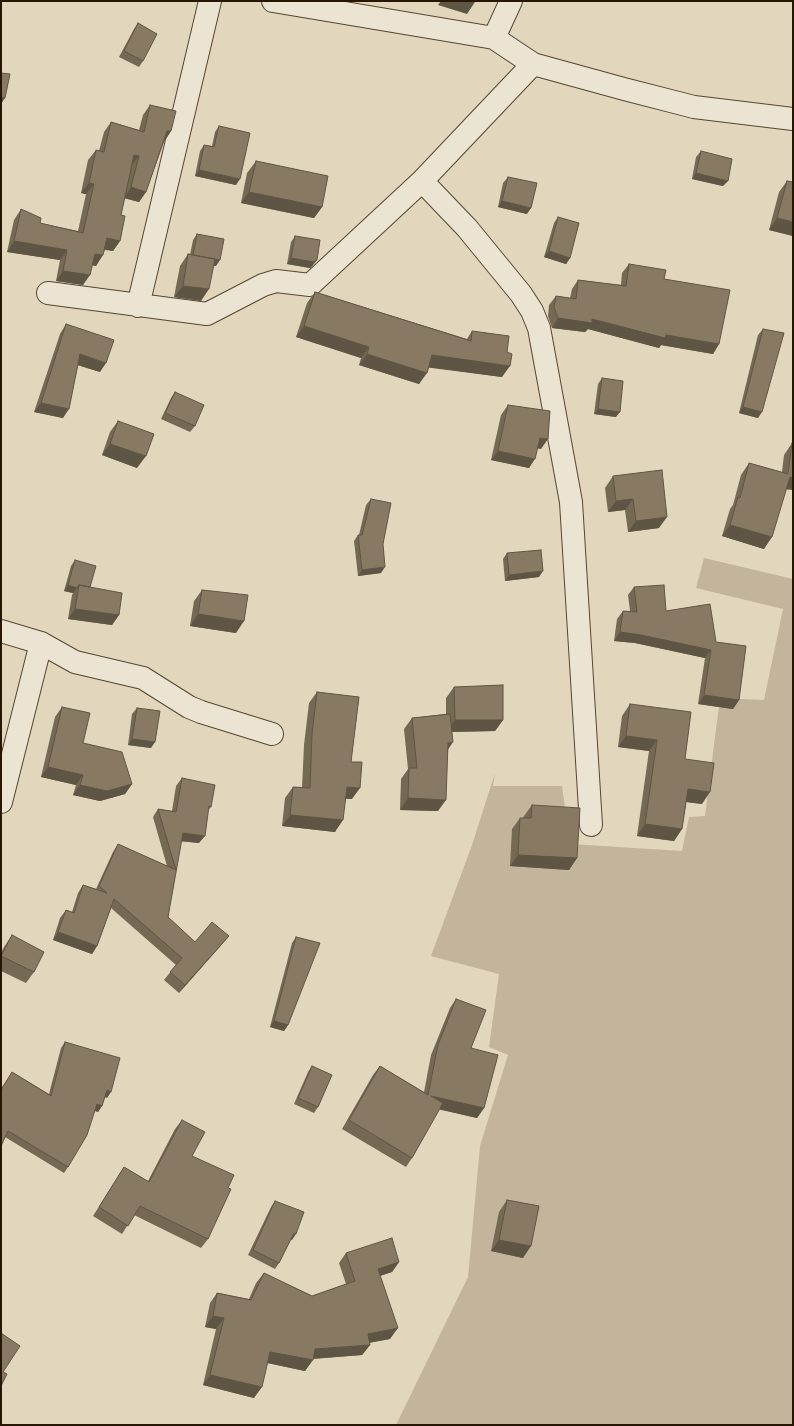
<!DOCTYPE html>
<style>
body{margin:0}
#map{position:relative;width:794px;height:1426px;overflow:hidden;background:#e2d6bc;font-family:"IM FELL English",serif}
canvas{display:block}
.frame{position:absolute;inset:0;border:2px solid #271601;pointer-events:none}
</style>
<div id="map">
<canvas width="794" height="1426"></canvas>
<div class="frame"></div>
</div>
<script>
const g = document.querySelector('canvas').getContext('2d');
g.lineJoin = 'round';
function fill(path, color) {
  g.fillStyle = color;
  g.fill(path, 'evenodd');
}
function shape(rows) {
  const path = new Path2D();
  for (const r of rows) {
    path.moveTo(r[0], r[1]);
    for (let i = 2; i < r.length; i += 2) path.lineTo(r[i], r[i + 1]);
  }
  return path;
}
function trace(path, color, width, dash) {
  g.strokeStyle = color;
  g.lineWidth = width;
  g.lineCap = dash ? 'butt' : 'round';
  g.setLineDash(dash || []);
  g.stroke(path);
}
fill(shape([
 [704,558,793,579,793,1425,396,1425,468,1277,480,1146,508,1055,489,1047,499,974,431,956,472,845,495,773,493,786,562,786,570,844,682,851,689,817,705,816,720,698,764,700,783,609,696,588]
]), '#c2b59c');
const minor = shape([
 [273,1,494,38,533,64,624,89,694,107,793,119],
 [494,38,511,1],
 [422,181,467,228,521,294,532,311,539,328,571,502,591,825],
 [48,293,207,314,263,285,276,281,310,285,422,181,533,64],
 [138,306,210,1],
 [1,631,41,643,75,662,143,678,189,707,201,712,272,734],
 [1,802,41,643]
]);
trace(minor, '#564630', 24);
trace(minor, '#ece4d3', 22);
fill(shape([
 [138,23,143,61,139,67,119,57,134,29],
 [150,105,171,131,164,142,146,192,139,202,124,198,121,215,120,241,113,251,105,250,96,266,92,265,83,285,56,281,60,260,7,252,14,220,21,209,40,223,78,231,86,194,81,193,88,160,96,150,99,151,104,132,111,122,139,130,143,115],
 [219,126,236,185,195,176,200,151,204,145,212,146,215,132],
 [701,151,723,186,692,179,696,157],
 [256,161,322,207,314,218,241,203,247,173],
 [508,177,527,214,498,207,503,183],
 [787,181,793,236,769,230,779,192],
 [558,217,570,258,566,264,544,257,554,223],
 [197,234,216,266,213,266,201,301,174,297,180,266,188,254,190,255,193,240],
 [295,236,313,265,310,268,287,264,291,242],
 [629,264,664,279,719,344,713,354,661,345,659,348,588,329,585,332,552,328,548,316,549,305,556,296,570,298,572,289,578,280,621,285,622,273],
 [315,292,467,339,472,331,502,377,429,367,419,384,359,365,361,358,296,337,307,303],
 [66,324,100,372,78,365,63,418,34,412,60,334],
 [763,329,758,418,739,413,758,335],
 [602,378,616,417,594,414,598,384],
 [175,392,195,426,190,432,161,419,171,398],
 [508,405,541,449,537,448,529,468,491,460,501,415],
 [118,421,137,468,102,455,110,432],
 [792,443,786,489,764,549,722,536,730,509,733,505,741,475,749,463,782,472,784,455],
 [613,476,659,528,628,532,625,510,608,512,605,488],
 [371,499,383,544,381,573,358,576,354,541,358,535,359,535,366,505],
 [507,553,539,577,505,581,503,559],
 [75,560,90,587,119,615,112,625,68,619,72,595,73,593,64,591,71,566],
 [634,587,666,611,716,642,739,700,733,709,698,704,705,658,635,643,614,641,617,619,623,611,630,611,628,595],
 [202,590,236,633,190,626,194,601],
 [454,687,503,720,495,731,452,732,448,749,438,811,400,810,401,779,408,769,404,729,412,718,446,714,446,698],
 [317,692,351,762,352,799,346,799,335,832,282,826,285,798,293,787,302,788,304,745,309,703],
 [630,704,685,759,702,804,686,802,682,829,674,841,637,836,649,751,618,747,622,716],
 [62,707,83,743,132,784,125,794,100,801,73,795,76,785,41,777,55,717],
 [137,708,151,748,128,745,132,714],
 [182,778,211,807,208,810,199,843,181,841,168,917,195,942,229,936,223,943,179,993,164,980,176,965,111,908,97,946,92,954,53,940,60,918,66,910,72,912,78,893,83,885,96,889,113,852,118,844,167,866,153,817,158,809,172,811,176,786],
 [532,805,577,858,569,870,510,866,512,829,520,818,523,818,524,816],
 [12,935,34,972,26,983,1,971,1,953,4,947],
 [296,937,288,1025,284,1031,270,1027,292,943],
 [456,999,471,1048,484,1108,477,1118,439,1109,412,1158,406,1167,342,1129,373,1075,380,1066,424,1092,431,1055,450,1008],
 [65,1042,107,1098,105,1097,102,1106,98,1112,95,1111,68,1167,64,1173,5,1137,1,1146,1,1089,12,1072,49,1094,61,1048],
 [312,1066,318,1107,314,1113,294,1104,308,1072],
 [182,1120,192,1156,228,1188,208,1239,201,1248,134,1215,122,1234,93,1216,124,1167,148,1181,175,1129],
 [507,1200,523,1258,491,1251,499,1212],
 [275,1201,292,1240,291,1239,279,1263,275,1269,248,1255,271,1207],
 [346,1253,399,1262,392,1272,380,1276,390,1339,369,1343,370,1345,362,1355,313,1359,305,1371,267,1363,254,1398,203,1385,216,1329,205,1327,210,1303,217,1293,249,1299,256,1283,264,1273,312,1296,346,1284,339,1263]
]), '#756954');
fill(shape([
 [441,1,471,1,475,2,467,14,438,5],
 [1,97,5,98,1,104],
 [167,131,171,131,164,142],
 [134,155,139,156,131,166],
 [199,170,240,179,236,185,195,176],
 [696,173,728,181,723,186,692,179],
 [89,183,94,184,86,194,81,193],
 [131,187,146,192,139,202,124,198],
 [249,192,322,207,314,218,241,203],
 [502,201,531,208,527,214,498,207],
 [777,218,793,222,793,236,769,230],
 [107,238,120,241,113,251,99,248],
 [14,241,67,250,60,260,7,252],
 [549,251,570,258,566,264,544,257],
 [95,254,103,255,96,266,87,264],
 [193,255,220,260,216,266,189,261],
 [291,258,317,260,313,265,310,268,287,264],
 [63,271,90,275,83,285,56,281],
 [183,286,209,289,201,301,174,297],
 [558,318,592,319,666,335,719,344,713,354,661,345,659,348,588,329,585,332,552,328],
 [304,326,369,347,361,358,296,337],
 [80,354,106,363,100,372,74,364],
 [367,354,427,373,419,384,359,365],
 [432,355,510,366,502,377,424,367],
 [41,403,69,409,63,418,34,412],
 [743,407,762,412,758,418,739,413],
 [598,409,620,412,616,417,594,414],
 [540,438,548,439,541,449,533,447],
 [110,444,146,456,137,468,102,455],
 [498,451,535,459,529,468,491,460],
 [790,477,793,478,793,490,782,489],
 [633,499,625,510,608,512,616,501],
 [667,517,659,528,628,532,636,521],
 [730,525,772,537,764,549,722,536],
 [385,567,381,573,358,576,362,570],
 [543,571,539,577,505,581,509,575],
 [68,585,77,588,73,593,64,591],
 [75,609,119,615,112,625,68,619],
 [198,614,244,621,236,633,190,626],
 [620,632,641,635,711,650,705,658,635,643,614,641],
 [704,695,739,700,733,709,698,704],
 [455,720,503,720,495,731,447,732],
 [626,736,657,740,649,751,618,747],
 [132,739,155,742,151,748,128,745],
 [453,742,445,754,448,743],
 [48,767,83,775,76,785,41,777],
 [132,784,125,794,100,801,73,795,80,785],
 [347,787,360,788,352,799,339,798],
 [688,789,710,792,702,804,679,801],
 [408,798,446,800,438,811,400,810],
 [290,815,343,820,335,832,282,826],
 [645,824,682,829,674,841,637,836],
 [183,833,205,836,199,843,178,841],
 [518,855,577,858,569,870,510,866],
 [58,932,97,946,92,954,53,940],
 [229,936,223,943,179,993,185,985],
 [274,1021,288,1025,284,1031,270,1027],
 [107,1090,111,1092,107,1098,103,1096],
 [431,1096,484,1108,477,1118,424,1106],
 [97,1104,102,1106,98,1112,93,1110],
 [294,1233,296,1234,292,1240,290,1239],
 [499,1240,531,1246,523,1258,491,1251],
 [399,1262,392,1272,370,1279,378,1269],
 [213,1316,224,1318,216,1329,205,1327],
 [398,1328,390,1339,361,1344,368,1334],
 [370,1345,362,1355,309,1359,313,1360,305,1371,263,1362,270,1352],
 [210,1375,262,1387,254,1398,203,1385]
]), '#5f5545');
const building = shape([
 [138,23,157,34,143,61,124,51,138,23],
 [1,73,10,74,5,98,1,97,1,73],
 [150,105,176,111,171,131,167,131,146,192,131,187,139,156,134,155,121,215,125,216,120,241,107,238,103,255,95,254,90,275,63,271,67,250,14,241,21,209,41,218,40,223,83,233,94,184,89,183,96,150,104,152,111,122,144,132,150,105],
 [219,126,250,133,240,179,199,170,204,145,214,147,219,126],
 [701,151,732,159,728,181,696,173,701,151],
 [256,161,328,176,322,207,249,192,256,161],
 [508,177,537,183,531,208,502,201,508,177],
 [787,181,793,182,793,222,777,218,787,181],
 [558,217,579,223,570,258,549,251,558,217],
 [197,234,224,239,220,260,193,255,197,234],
 [295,236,320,240,317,260,314,262,291,258,295,236],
 [188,254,215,259,209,289,183,286,188,254],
 [629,264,666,270,664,279,730,290,719,344,666,335,665,338,592,319,592,323,558,318,554,307,556,296,576,299,578,280,626,286,629,264],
 [315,292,471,341,472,331,509,336,507,352,512,354,510,366,432,355,427,373,367,354,369,347,304,326,315,292],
 [66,324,114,340,106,363,80,354,69,409,41,403,66,324],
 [763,329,784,333,762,412,743,407,763,329],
 [602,378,623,381,620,412,598,409,602,378],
 [175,392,204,405,195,426,165,413,175,392],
 [508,405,550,411,548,439,540,438,535,459,498,451,508,405],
 [118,421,154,434,146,456,110,444,118,421],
 [792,443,793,443,793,478,790,477,772,537,730,525,738,497,740,498,749,463,788,474,792,443],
 [662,470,667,517,636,521,633,499,616,501,613,476,662,470],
 [371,499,391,503,383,544,385,567,362,570,358,535,362,535,371,499],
 [541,550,543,571,509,575,507,553,541,550],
 [75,560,96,566,90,587,79,585,77,588,68,585,75,560],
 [79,585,122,593,119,615,75,609,79,585],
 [664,585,666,611,710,604,716,642,746,646,739,700,704,695,711,650,641,635,620,632,623,611,637,612,634,587,664,585],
 [202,590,248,595,244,621,198,614,202,590],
 [503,685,503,720,455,720,454,687,503,685],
 [317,692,359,697,351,762,362,762,360,788,347,787,343,820,290,815,293,787,310,788,312,734,317,692],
 [630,704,691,712,685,759,714,763,710,792,688,789,682,829,645,824,657,740,626,736,630,704],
 [62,707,90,713,83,743,122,752,132,784,107,791,80,785,83,775,48,767,62,707],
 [137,708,160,711,155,742,132,739,137,708],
 [450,714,453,742,448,743,446,800,408,798,409,768,417,768,412,718,450,714],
 [182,778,215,785,211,807,209,806,205,836,183,833,168,917,195,942,212,922,229,936,185,985,170,972,182,958,114,899,97,946,58,932,66,910,74,913,83,885,107,893,99,886,118,844,176,870,158,809,176,812,182,778],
 [532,805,580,808,577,858,518,855,520,818,531,818,532,805],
 [12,935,44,952,34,972,1,956,12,935],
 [296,937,320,943,288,1025,274,1021,296,937],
 [456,999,486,1010,471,1048,498,1055,484,1108,431,1096,443,1103,412,1158,349,1120,380,1066,428,1095,438,1045,456,999],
 [65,1042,120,1058,111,1092,107,1090,102,1106,97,1104,87,1135,68,1167,8,1131,1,1146,1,1090,12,1072,51,1096,65,1042],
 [312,1066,332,1075,318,1107,298,1098,312,1066],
 [182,1120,205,1132,192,1156,234,1175,228,1188,231,1189,208,1239,140,1206,128,1226,99,1207,124,1167,149,1182,182,1120],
 [507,1200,539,1206,531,1246,499,1240,507,1200],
 [275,1201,304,1212,296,1234,294,1233,279,1263,253,1250,275,1201],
 [392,1238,399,1262,378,1269,398,1328,368,1334,370,1345,315,1349,313,1360,270,1352,262,1387,210,1375,224,1318,213,1316,217,1293,251,1300,264,1273,312,1296,355,1281,346,1253,392,1238],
 [1,1333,20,1346,3,1372,7,1374,1,1386,1,1333]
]);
fill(building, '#887a62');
trace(building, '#5f5545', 1);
</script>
